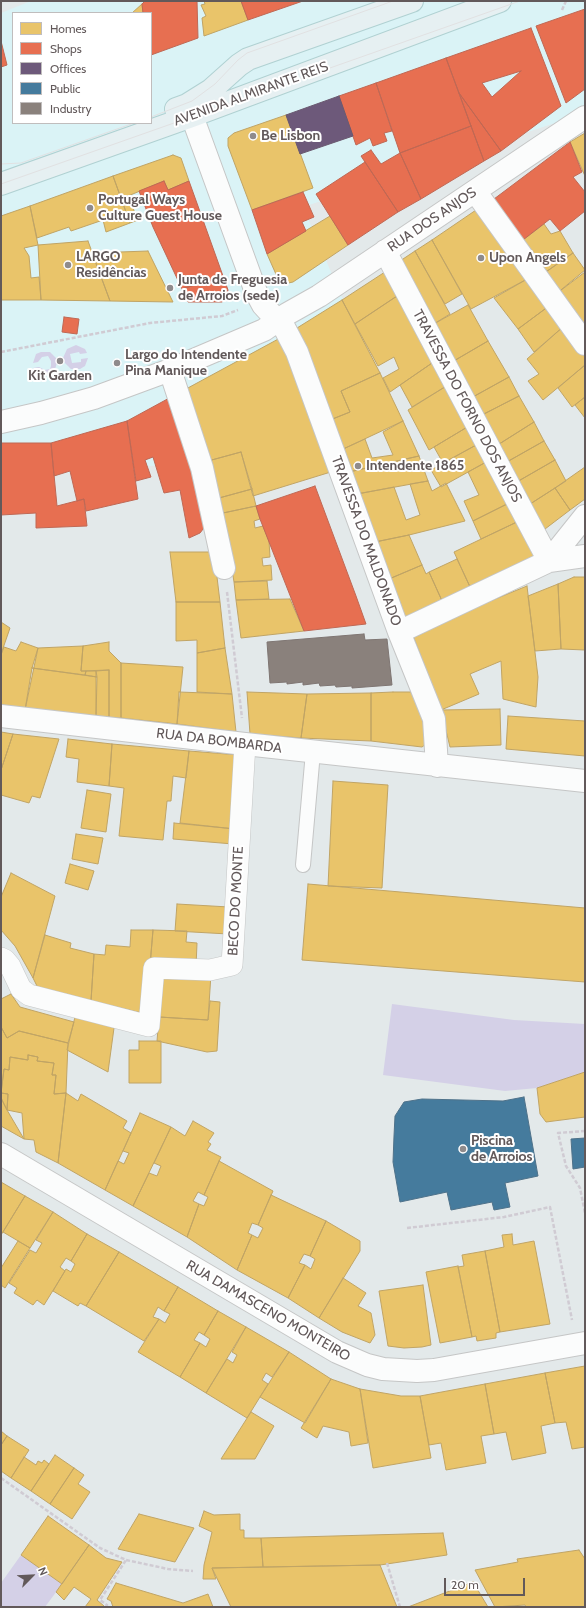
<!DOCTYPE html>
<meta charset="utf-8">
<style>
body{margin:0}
#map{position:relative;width:586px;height:1608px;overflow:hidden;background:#e3e9ea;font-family:Cabin,sans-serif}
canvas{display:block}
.frame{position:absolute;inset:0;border:2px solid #62595a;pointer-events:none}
.legend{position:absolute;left:12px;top:12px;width:140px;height:112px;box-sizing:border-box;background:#fff;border:1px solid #c0bdbd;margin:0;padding:5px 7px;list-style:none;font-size:12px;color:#62595a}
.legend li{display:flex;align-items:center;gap:8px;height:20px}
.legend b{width:20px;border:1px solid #c0bdbd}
.north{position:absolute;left:12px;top:1556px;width:40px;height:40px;-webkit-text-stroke:3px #fff;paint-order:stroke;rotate:66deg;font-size:11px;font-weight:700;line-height:16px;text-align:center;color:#62595a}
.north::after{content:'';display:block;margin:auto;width:14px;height:18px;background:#62595a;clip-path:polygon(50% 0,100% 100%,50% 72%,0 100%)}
.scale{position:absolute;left:444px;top:1578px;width:81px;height:18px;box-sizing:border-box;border:2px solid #62595a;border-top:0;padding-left:5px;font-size:12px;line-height:14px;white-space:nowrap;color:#62595a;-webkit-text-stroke:3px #fff;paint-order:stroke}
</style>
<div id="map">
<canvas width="586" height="1608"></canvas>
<div class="frame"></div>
<ul class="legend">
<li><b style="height:11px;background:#e9c46a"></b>Homes</li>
<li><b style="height:11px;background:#e76f51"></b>Shops</li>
<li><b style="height:11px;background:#6d597a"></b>Offices</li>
<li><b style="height:11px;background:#457b9d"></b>Public</li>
<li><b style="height:11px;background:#8a817c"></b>Industry</li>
</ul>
<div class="north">N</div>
<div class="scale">20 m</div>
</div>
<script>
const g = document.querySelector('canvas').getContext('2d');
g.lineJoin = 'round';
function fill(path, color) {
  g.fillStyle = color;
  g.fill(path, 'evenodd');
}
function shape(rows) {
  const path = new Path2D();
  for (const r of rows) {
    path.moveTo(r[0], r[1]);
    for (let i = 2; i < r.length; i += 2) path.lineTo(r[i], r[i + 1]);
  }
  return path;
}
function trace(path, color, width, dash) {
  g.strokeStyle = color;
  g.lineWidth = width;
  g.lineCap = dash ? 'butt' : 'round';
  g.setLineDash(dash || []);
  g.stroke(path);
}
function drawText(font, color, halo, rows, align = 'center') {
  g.font = font + ' Cabin,sans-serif';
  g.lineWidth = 4;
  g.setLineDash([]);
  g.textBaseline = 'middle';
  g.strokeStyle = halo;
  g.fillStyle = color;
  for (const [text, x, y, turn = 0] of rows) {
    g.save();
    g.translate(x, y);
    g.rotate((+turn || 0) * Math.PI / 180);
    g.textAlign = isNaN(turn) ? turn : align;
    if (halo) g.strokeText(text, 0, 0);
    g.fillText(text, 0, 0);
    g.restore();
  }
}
fill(shape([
 [31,1,585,1,585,113,303,207,375,374,173,464,1,479,1,13],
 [13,13,151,13,151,123,13,123]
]), '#daf3f6');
fill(shape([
 [76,345,85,349,87,353,80,354,79,352,70,354,72,363,81,362,81,359,88,358,85,366,80,369,71,369,64,362,57,363,54,372,45,376,40,375,33,368,39,367,45,370,50,369,51,366,51,361,48,356,42,357,38,362,33,363,36,354,41,352,50,352,57,359,63,358,67,349],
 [392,1004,514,1020,585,1024,585,1072,537,1088,505,1091,383,1075],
 [21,1555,62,1584,45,1607,1,1607,1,1583]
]), '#d4d0e7');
const homes = shape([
 [204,1,241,1,248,20,204,36,202,18,206,16,201,5,205,4,204,1],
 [142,4,143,13,132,13,142,4],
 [286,115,313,188,252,210,228,146,228,138,234,133,286,115],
 [585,133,585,176,570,142,585,133],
 [173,155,181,158,189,181,168,190,164,181,128,196,138,220,130,223,113,176,173,155],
 [113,176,130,223,106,232,103,220,71,231,69,227,37,238,30,206,113,176],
 [30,206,38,245,24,248,29,256,31,278,39,277,41,300,1,300,1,216,30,206],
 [479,208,529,278,471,309,432,240,479,208],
 [330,216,348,245,293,282,284,284,279,281,267,254,330,216],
 [544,224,551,234,560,231,573,253,543,274,519,243,544,224],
 [432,240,462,294,445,304,415,251,432,240],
 [88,241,110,301,41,300,38,245,88,241],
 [148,251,173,302,110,301,92,253,148,251],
 [415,251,450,314,432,325,397,263,415,251],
 [573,253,585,270,556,294,543,274,573,253],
 [388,270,400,294,355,324,342,300,388,270],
 [585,272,585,332,556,294,585,272],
 [529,278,549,306,518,329,494,298,529,278],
 [400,294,435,361,390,392,383,378,399,369,394,357,378,366,355,324,400,294],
 [342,300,380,373,341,391,350,412,330,420,297,328,342,300],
 [468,305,488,341,452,362,432,325,468,305],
 [549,306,564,326,534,352,518,329,549,306],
 [564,326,585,354,585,365,543,400,528,381,539,374,527,359,564,326],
 [282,337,334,471,253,496,241,452,208,461,186,389,282,337],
 [488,341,509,377,471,398,452,362,488,341],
 [435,361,448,385,412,407,400,385,435,361],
 [585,365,585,397,572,407,558,388,585,365],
 [380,373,403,421,341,450,330,420,350,412,341,391,380,373],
 [509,377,519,396,480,416,471,398,509,377],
 [448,385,469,426,429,450,408,410,448,385],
 [519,396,534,422,496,446,480,416,519,396],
 [585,397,585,418,575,405,585,397],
 [403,421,419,456,349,472,341,450,365,439,372,458,393,455,383,432,403,421],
 [534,422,544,441,505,463,496,446,534,422],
 [469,426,478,444,443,463,434,447,469,426],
 [544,441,555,460,515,483,505,463,544,441],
 [478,444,488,461,441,487,431,470,478,444],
 [241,452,252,489,219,498,208,461,241,452],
 [419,456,428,481,357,494,349,472,419,456],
 [555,460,566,481,527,506,515,483,555,460],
 [488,461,509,503,473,521,464,501,479,495,468,472,488,461],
 [585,467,585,499,570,510,555,488,585,467],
 [428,481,432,491,446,483,465,521,409,535,375,542,357,494,394,487,406,520,420,515,410,484,428,481],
 [555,488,570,510,545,529,527,506,555,488],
 [252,489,256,506,223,513,219,498,252,489],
 [509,503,519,521,481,539,473,521,509,503],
 [256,506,260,519,254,521,255,528,263,526,269,541,270,557,262,558,263,566,271,565,272,580,234,582,223,513,256,506],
 [519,521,538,557,471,589,454,552,519,521],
 [409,535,422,565,389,579,375,542,409,535],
 [170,552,214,552,220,602,176,602,170,552],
 [457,559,471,589,443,603,429,572,457,559],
 [422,565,426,574,429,572,443,603,406,621,389,579,422,565],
 [574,577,585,577,585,650,561,649,558,584,574,577],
 [267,581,269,599,236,600,234,582,267,581],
 [558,584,561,649,535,651,528,596,558,584],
 [527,586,538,677,536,707,503,699,501,661,470,674,479,694,441,710,412,633,527,586],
 [290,599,304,631,241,638,236,600,290,599],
 [176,602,220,602,225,648,197,653,197,640,176,641,176,602],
 [1,622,10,628,1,654,1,622],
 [21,642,38,648,25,710,1,707,1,655,4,647,16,651,21,642],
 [109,642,109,651,121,663,121,718,109,718,109,670,81,671,83,646,109,642],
 [83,646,81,671,86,671,85,675,32,668,38,648,83,646],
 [225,648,232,694,197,692,197,653,225,648],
 [121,663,183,667,177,724,121,718,121,663],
 [32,668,97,677,96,718,25,710,32,668],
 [109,670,109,718,96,718,96,671,109,670],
 [86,671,96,671,97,677,85,675,86,671],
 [179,692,232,694,236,732,177,724,179,692],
 [247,692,307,694,301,738,250,734,247,692],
 [393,692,413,692,429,735,429,742,422,747,371,741,371,693,393,692],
 [371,693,371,741,301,738,307,694,371,693],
 [500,709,501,745,450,747,441,710,500,709],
 [508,716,585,721,585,756,506,749,508,716],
 [1,732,13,734,1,770,1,732],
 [13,734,59,739,40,798,32,796,29,803,1,795,1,770,13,734],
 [68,739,112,744,109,786,77,782,79,759,66,757,68,739],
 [112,744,189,751,186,778,173,776,171,801,167,801,163,840,119,836,124,788,109,786,112,744],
 [189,751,239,755,235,829,180,823,189,751],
 [333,781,388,785,382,888,328,886,333,781],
 [87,790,111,794,106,832,81,828,87,790],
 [174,823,235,829,233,844,173,839,174,823],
 [76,834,103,838,98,864,72,859,76,834],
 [70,864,94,871,88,890,65,883,70,864],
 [11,873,55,896,33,978,15,946,1,930,1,897,11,873],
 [308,884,585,908,585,982,302,960,308,884],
 [177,904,229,907,228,934,175,931,177,904],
 [131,930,153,930,146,1014,91,1001,94,954,105,955,106,945,130,947,131,930],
 [153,930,187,931,186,942,197,943,196,967,150,965,153,930],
 [45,935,71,943,70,948,94,954,91,1001,38,988,33,978,45,935],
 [162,970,211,974,208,1020,159,1017,162,970],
 [11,994,20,1007,74,1022,68,1043,19,1031,7,1038,1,1027,1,999,11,994],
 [210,1001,220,1002,217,1051,207,1052,157,1041,159,1017,208,1020,210,1001],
 [75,1017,111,1025,114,1028,108,1072,67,1050,75,1017],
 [1,1027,7,1038,19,1031,68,1043,66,1093,54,1094,56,1075,52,1075,54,1063,37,1061,38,1057,28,1055,28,1060,10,1057,9,1070,4,1069,1,1093,8,1094,7,1110,1,1098,1,1027],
 [139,1041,161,1041,161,1083,129,1083,129,1050,139,1050,139,1041],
 [28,1055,38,1057,37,1061,54,1063,52,1075,56,1075,54,1094,66,1093,58,1163,36,1152,34,1140,24,1139,22,1113,7,1110,8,1094,1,1093,4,1069,9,1070,10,1057,28,1060,28,1055],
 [585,1072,585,1117,546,1122,540,1114,537,1088,585,1072],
 [66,1093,78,1101,81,1094,127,1121,123,1128,131,1133,105,1190,58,1163,66,1093],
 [1,1098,7,1110,24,1139,1,1126,1,1098],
 [140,1113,171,1127,133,1206,105,1190,118,1161,124,1164,129,1153,123,1151,140,1113],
 [193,1121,214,1133,208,1142,211,1144,207,1150,221,1157,204,1195,198,1192,193,1201,199,1204,187,1237,133,1206,149,1173,157,1176,161,1166,154,1163,171,1127,185,1136,193,1121],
 [219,1161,273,1191,258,1225,252,1223,248,1233,252,1235,237,1270,187,1237,199,1204,204,1206,208,1197,204,1195,219,1161],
 [1,1182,25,1196,1,1235,1,1182],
 [271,1195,326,1221,310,1256,304,1254,299,1263,305,1265,288,1298,237,1270,252,1235,258,1238,263,1228,258,1225,271,1195],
 [25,1196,53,1212,30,1248,3,1232,25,1196],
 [53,1212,87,1234,71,1261,66,1258,60,1267,65,1271,44,1305,37,1300,33,1305,14,1293,17,1288,9,1283,30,1250,36,1253,42,1243,36,1240,53,1212],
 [326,1221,360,1241,360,1251,319,1318,288,1298,305,1265,311,1269,315,1259,310,1256,326,1221],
 [87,1234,119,1252,86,1306,80,1303,78,1306,53,1291,66,1269,71,1272,75,1264,71,1261,87,1234],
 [512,1234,513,1245,534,1241,550,1324,500,1332,485,1251,504,1247,502,1235,512,1234],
 [18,1241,30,1248,5,1288,1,1285,1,1268,18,1241],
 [485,1251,500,1332,496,1333,496,1338,477,1341,476,1336,472,1337,458,1267,464,1266,462,1255,485,1251],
 [119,1252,178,1287,164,1311,158,1307,153,1317,159,1319,144,1341,86,1306,119,1252],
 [458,1266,472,1337,440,1343,426,1272,458,1266],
 [343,1278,366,1293,358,1306,371,1313,375,1335,370,1343,342,1332,319,1318,343,1278],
 [423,1285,431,1345,422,1347,404,1348,388,1346,379,1291,423,1285],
 [178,1287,218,1311,204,1335,199,1332,194,1340,200,1343,180,1377,138,1352,159,1319,165,1323,170,1314,164,1311,178,1287],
 [218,1311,246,1327,206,1393,180,1377,200,1343,206,1347,210,1339,204,1335,218,1311],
 [246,1327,289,1352,272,1377,266,1373,262,1380,268,1384,247,1418,206,1393,227,1359,233,1363,237,1355,232,1352,246,1327],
 [289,1352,331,1379,305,1423,260,1397,289,1352],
 [585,1366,585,1447,572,1449,566,1422,555,1423,545,1373,585,1366],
 [545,1373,555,1423,541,1426,546,1453,512,1460,506,1432,494,1434,485,1384,545,1373],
 [331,1379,360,1389,368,1443,351,1446,349,1432,323,1426,317,1438,301,1428,331,1379],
 [485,1384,494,1434,481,1436,486,1463,446,1470,441,1443,429,1445,420,1396,485,1384],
 [360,1389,401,1396,420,1396,431,1458,373,1468,360,1389],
 [251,1412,274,1426,255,1459,221,1459,251,1412],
 [1,1431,7,1436,1,1445,1,1431],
 [7,1436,29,1450,11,1478,1,1471,1,1445,7,1436],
 [55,1455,74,1468,50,1504,31,1491,55,1455],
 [24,1457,36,1465,38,1461,42,1463,44,1460,49,1464,31,1491,11,1478,24,1457],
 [74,1468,84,1475,78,1484,90,1492,72,1519,50,1504,74,1468],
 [204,1511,214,1515,240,1514,240,1530,244,1530,244,1538,261,1538,263,1567,212,1568,216,1579,203,1579,204,1565,212,1532,199,1526,204,1511],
 [139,1514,194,1528,175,1562,118,1549,139,1514],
 [48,1516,89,1545,62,1584,21,1555,48,1516],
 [443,1533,447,1555,380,1565,263,1567,261,1538,443,1533],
 [89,1545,106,1558,122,1562,97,1600,104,1606,103,1607,85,1607,91,1599,74,1587,64,1600,56,1592,89,1545],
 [579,1550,585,1559,585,1607,526,1607,525,1605,495,1607,475,1570,518,1562,517,1559,579,1550],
 [380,1565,397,1607,231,1607,212,1568,380,1565],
 [473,1582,488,1607,408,1607,473,1582],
 [116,1583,183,1603,208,1594,213,1607,113,1607,111,1601,107,1599,116,1583]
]);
fill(homes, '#e9c46a');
trace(homes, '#c0a465', 1);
const shops = shape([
 [145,1,197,1,198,38,151,55,151,13,143,13,142,4,145,1],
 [241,1,303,1,248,20,241,1],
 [585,9,585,89,566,103,536,26,585,9],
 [531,28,561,106,501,151,459,93,446,58,531,28],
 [521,71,492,97,482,83,521,71],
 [1,41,7,65,1,67,1,41],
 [446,58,471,126,400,153,376,83,446,58],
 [376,83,392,131,384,133,387,141,373,146,370,138,356,145,339,96,376,83],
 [459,93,501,151,484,161,471,126,459,93],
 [471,126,484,161,421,199,400,153,471,126],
 [570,142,582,172,573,177,585,192,585,211,560,231,550,219,519,243,490,202,570,142],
 [371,150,381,164,400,153,421,199,398,212,361,156,371,150],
 [365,162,398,212,348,245,316,194,365,162],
 [164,181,168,190,189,181,223,276,182,289,153,227,139,191,164,181],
 [303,192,314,217,302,222,306,231,267,254,252,210,303,192],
 [223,276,228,290,226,299,222,302,188,302,182,289,223,276],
 [64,317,79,319,77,334,62,332,64,317],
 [173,396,207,524,200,533,189,538,180,490,164,493,153,457,145,460,151,477,136,481,127,421,173,396],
 [127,421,138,499,86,511,84,499,77,501,70,471,54,476,51,443,127,421],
 [1,443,51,443,57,506,84,499,87,526,36,528,36,513,1,515,1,443],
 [315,486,356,596,366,624,304,631,260,519,256,506,315,486]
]);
fill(shops, '#e76f51');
trace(shops, '#bf6854', 1);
const offices = shape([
 [339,96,353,136,300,154,286,115,339,96]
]);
fill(offices, '#6d597a');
trace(offices, '#6a5970', 1);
const public = shape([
 [524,1097,538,1176,505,1183,510,1207,494,1210,492,1202,451,1210,447,1192,400,1202,393,1162,394,1136,395,1116,404,1102,422,1099,503,1101,524,1097],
 [585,1138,585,1167,573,1169,571,1139,585,1138]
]);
fill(public, '#457b9d');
trace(public, '#4e7189', 1);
const industry = shape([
 [364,634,365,640,387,639,392,685,352,688,352,686,336,687,335,685,320,686,319,683,303,685,303,682,287,684,287,682,270,683,267,642,364,634]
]);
fill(industry, '#8a817c');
trace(industry, '#7e7572', 1);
const service = shape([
 [303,865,313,752]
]);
const pedestrian = shape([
 [1,958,5,960,10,966,21,989,29,995,149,1026,154,968,210,970,232,965,245,744]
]);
const minor = shape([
 [192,116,256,292,263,305,285,329,297,352,399,632,434,719,437,766],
 [475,191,585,344],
 [385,251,549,561],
 [170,370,202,468,224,568],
 [1,422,41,413,94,398,170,370,264,330,287,314,319,296,585,117],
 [549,561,585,516],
 [399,632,549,561,585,556],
 [1,716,245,744,585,781],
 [1,1154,337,1352,367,1365,383,1369,417,1371,434,1370,585,1343]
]);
const primary = shape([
 [176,109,187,105,211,90,239,65,248,59,412,1],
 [1,184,192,116,500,1]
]);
trace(service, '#c5c6c6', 16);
trace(pedestrian, '#c5c6c6', 22);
trace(minor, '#c5c6c6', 24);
trace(primary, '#b0d1d2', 24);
trace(shape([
 [562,10,566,1],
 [1,352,150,323,222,316,238,310],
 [227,592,242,718],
 [585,1131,558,1133,566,1166,580,1188,585,1213],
 [407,1228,504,1217,550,1207,572,1320],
 [1,1478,100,1548,126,1560,168,1569,193,1571],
 [387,1563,400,1607],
 [106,1607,107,1605,100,1600,126,1560]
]), '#d0cbd3', 2.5, [4, 2]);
trace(service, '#fbfcfc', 14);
trace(pedestrian, '#fbfcfc', 21);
trace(minor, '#fbfcfc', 22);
trace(primary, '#e6f0f2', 22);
trace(shape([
 [151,117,192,101,215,84,238,60,247,53,393,1],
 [1,164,21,163,134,123],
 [1,184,520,1]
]), '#e1e1e2', 1);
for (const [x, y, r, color] of [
 [253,136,4,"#8f8b8c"],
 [90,208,4,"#8f8b8c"],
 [481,258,4,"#8f8b8c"],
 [68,265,4,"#8f8b8c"],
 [170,288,4,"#8f8b8c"],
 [60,361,4,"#8f8b8c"],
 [117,363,4,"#8f8b8c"],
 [358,466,4,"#8f8b8c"],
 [463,1149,4,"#8f8b8c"]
]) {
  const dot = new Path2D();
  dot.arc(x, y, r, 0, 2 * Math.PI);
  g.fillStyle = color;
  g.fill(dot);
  trace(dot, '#fff', 1.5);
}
drawText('14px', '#62595a', '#fff', [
 ["AVENIDA ALMIRANTE REIS",251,94,-20],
 ["RUA DOS ANJOS",432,220,-34],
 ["TRAVESSA DO FORNO DOS ANJOS",467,406,62],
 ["TRAVESSA DO MALDONADO",366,541,70],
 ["RUA DA BOMBARDA",219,741,7],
 ["BECO DO MONTE",236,901,-87],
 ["RUA DAMASCENO MONTEIRO",268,1311,30]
]);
drawText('bold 14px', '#62595a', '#fff', [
 ["Be Lisbon",261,136],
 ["Portugal Ways",98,200],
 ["Culture Guest House",98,216],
 ["LARGO",76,257],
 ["Residências",76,273],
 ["Upon Angels",489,258],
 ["Junta de Freguesia",178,280],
 ["de Arroios (sede)",178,296],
 ["Largo do Intendente",125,355],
 ["Pina Manique",125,371],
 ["Kit Garden",60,376,"center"],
 ["Intendente 1865",366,466],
 ["Piscina",471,1141],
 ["de Arroios",471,1157]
], 'left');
</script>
